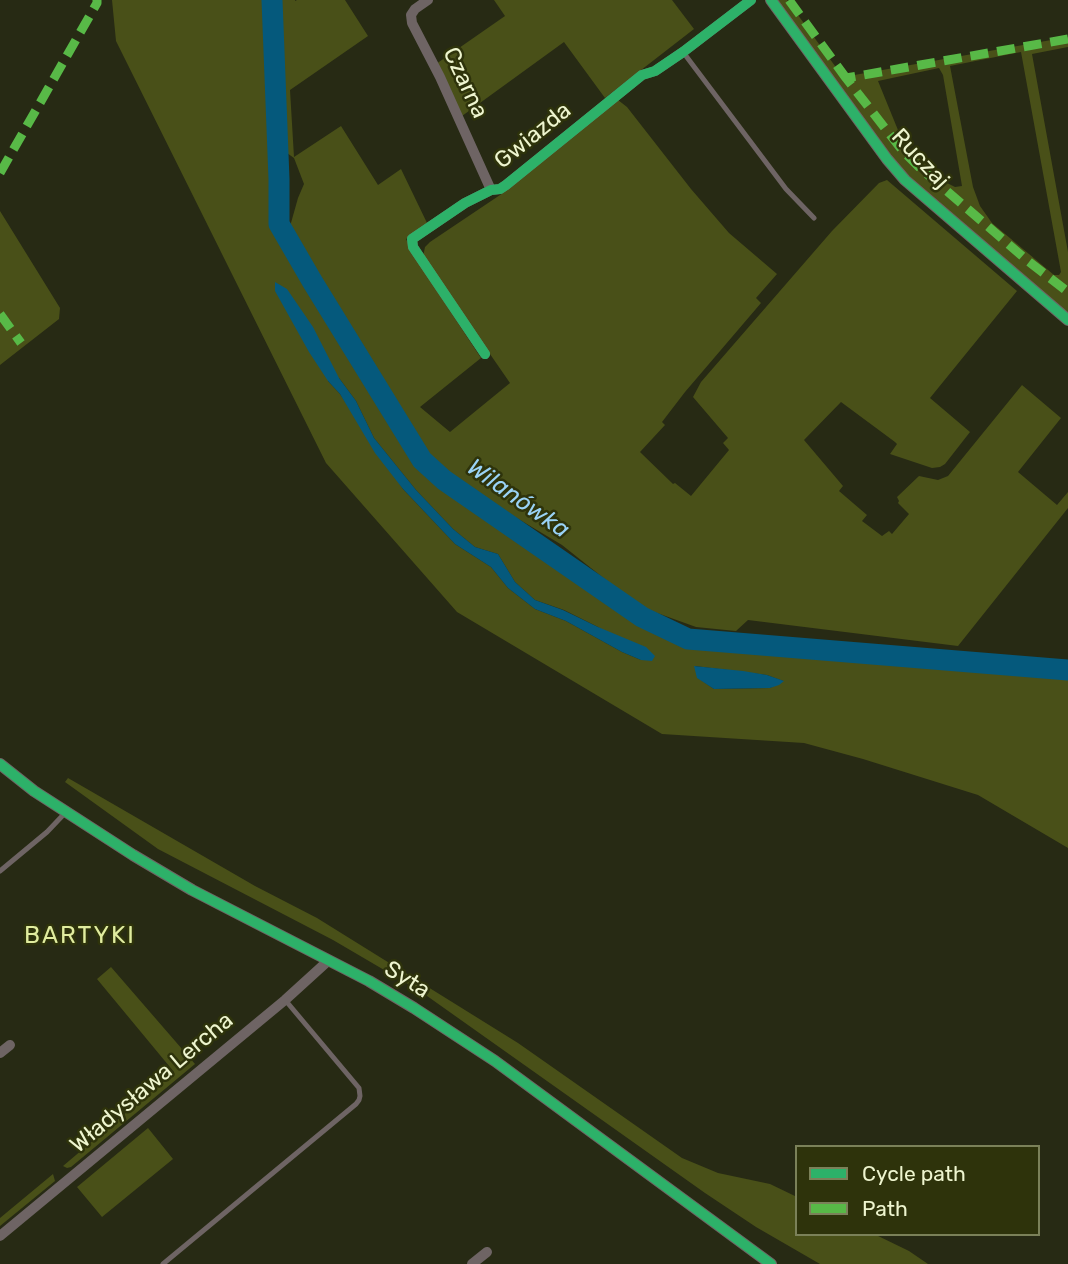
<!DOCTYPE html>
<meta charset="utf-8">
<style>
body{margin:0}
#map{position:relative;width:1068px;height:1264px;overflow:hidden;background:#272a14;font-family:Rubik,sans-serif}
canvas{display:block}
.legend{position:absolute;left:795px;top:1145px;width:245px;height:91px;box-sizing:border-box;background:#2e330b;border:2px solid #7b8159;margin:0;padding:9px 12px;list-style:none;font-size:21px;color:#eef5cf}
.legend li{display:flex;align-items:center;gap:14px;height:35px}
.legend b{width:35px;border:2px solid #7b8159}
</style>
<div id="map">
<canvas width="1068" height="1264"></canvas>
<ul class="legend">
<li><b style="height:9px;background:#2db169"></b>Cycle path</li>
<li><b style="height:9px;background:#58b947"></b>Path</li>
</ul>
</div>
<script>
const g = document.querySelector('canvas').getContext('2d');
g.lineJoin = 'round';
function fill(path, color) {
  g.fillStyle = color;
  g.fill(path, 'evenodd');
}
function shape(rows) {
  const path = new Path2D();
  for (const r of rows) {
    path.moveTo(r[0], r[1]);
    for (let i = 2; i < r.length; i += 2) path.lineTo(r[i], r[i + 1]);
  }
  return path;
}
function trace(path, color, width, dash) {
  g.strokeStyle = color;
  g.lineWidth = width;
  g.lineCap = dash ? 'butt' : 'round';
  g.setLineDash(dash || []);
  g.stroke(path);
}
function drawText(font, color, halo, rows, align = 'center') {
  g.font = font + ' Rubik,sans-serif';
  g.lineWidth = 5;
  g.setLineDash([]);
  g.textBaseline = 'middle';
  g.strokeStyle = halo;
  g.fillStyle = color;
  for (const [text, x, y, turn = 0] of rows) {
    g.save();
    g.translate(x, y);
    g.rotate((+turn || 0) * Math.PI / 180);
    g.textAlign = isNaN(turn) ? turn : align;
    if (halo) g.strokeText(text, 0, 0);
    g.fillText(text, 0, 0);
    g.restore();
  }
}
fill(shape([
 [112,0,295,0,295,1,297,0,345,0,368,36,290,90,294,157,341,126,378,185,401,169,428,225,406,239,414,256,481,358,420,407,450,432,510,383,423,257,425,247,430,242,500,195,618,100,627,107,691,189,729,233,777,274,756,298,761,303,685,392,662,422,665,425,640,452,673,484,675,483,691,496,729,450,723,443,728,438,693,397,701,382,832,231,879,183,887,180,1017,291,930,398,970,432,945,464,940,467,932,468,890,454,897,444,895,442,841,402,804,440,843,486,839,491,867,515,862,521,882,536,889,531,892,534,909,514,898,503,899,501,897,497,919,476,938,480,948,476,1022,385,1061,418,1018,472,1057,505,1068,492,1068,508,958,646,748,620,736,631,696,627,646,609,611,584,562,545,500,508,429,458,404,420,373,364,329,299,303,250,294,240,289,230,298,198,304,184,294,158,287,153,281,137,279,83,269,83,275,227,294,264,417,467,637,620,673,637,695,644,1068,677,1068,848,978,795,863,759,804,743,662,734,457,612,326,463,116,41],
 [339,378,356,401,374,438,416,490,453,529,475,547,498,554,515,582,535,600,564,610,598,627,641,660,622,652,566,621,535,609,508,588,491,567,455,544,403,489,340,394,328,381],
 [695,666,767,675,783,681,770,688,714,689,698,678],
 [494,0,672,0,694,29,605,98,564,42,462,116,436,64,505,16],
 [777,0,787,0,843,77,1068,37,1068,47,1032,54,1068,252,1068,313,913,183,898,165],
 [1021,52,1061,272,1059,275,1054,275,992,223,980,206,973,187,950,66],
 [939,68,943,75,962,186,955,187,947,183,909,149,900,135,878,81],
 [0,211,60,308,59,319,0,365],
 [68,778,255,886,317,918,518,1043,682,1158,718,1173,770,1184,797,1197,797,1234,874,1234,909,1251,928,1264,820,1264,756,1227,705,1193,420,991,333,940,158,849,65,782],
 [111,967,195,1064,71,1167,67,1168,63,1166,174,1072,97,979],
 [148,1128,173,1159,102,1217,77,1187],
 [53,1174,55,1181,0,1226,0,1218]
]), '#495018');
fill(shape([
 [275,282,287,289,313,327,339,378,356,401,374,438,416,490,453,529,475,547,498,554,515,582,535,600,563,610,598,627,646,647,655,656,652,661,641,660,622,652,566,621,535,609,508,588,491,567,455,544,403,489,375,453,340,394,328,381,309,352,275,291],
 [694,666,743,671,767,675,784,681,779,685,770,688,714,689,697,678]
]), '#05597c');
trace(shape([
 [272,0,279,179,279,224,312,281,422,460,444,480,642,617,688,639,1068,670]
]), '#05597c', 21);
trace(shape([
 [683,52,786,189,814,218],
 [0,871,47,832,66,812],
 [163,1264,356,1104,359,1100,360,1096,359,1088,286,1001]
]), '#6e6464', 5);
trace(shape([
 [428,0,415,9,411,15,412,23,440,77,491,190],
 [485,354,417,253,413,247,412,239,465,203,491,190,500,189,506,185,642,75,655,71,683,52,751,0],
 [0,1053,10,1045],
 [0,1236,285,1000,329,960],
 [472,1264,487,1252]
]), '#6e6464', 10);
trace(shape([
 [771,0,887,159,905,180,1068,320],
 [0,764,34,791,133,855,192,890,369,981,414,1008,495,1061,771,1264]
]), '#6e6464', 12);
trace(shape([
 [789,0,846,78],
 [1068,39,846,78,902,150,919,167,1028,261,1068,292],
 [0,173,97,3,97,0],
 [0,314,21,343]
]), '#58b947', 9, [18, 9]);
trace(shape([
 [771,0,887,159,905,180,1068,320],
 [485,354,417,253,413,247,412,239,465,203,491,190,500,189,506,185,642,75,655,71,683,52,751,0],
 [0,764,34,791,133,855,192,890,369,981,414,1008,495,1061,771,1264]
]), '#2db169', 10);
drawText('23px', '#eef5cf', '#2e330b', [
 ["Czarna",465,83,65],
 ["Gwiazda",533,136,-39],
 ["Ruczaj",920,159,47],
 ["Syta",407,980,32],
 ["Władysława Lercha",152,1083,-40]
]);
drawText('italic 24px', '#9ad3f6', '#2e330b', [
 ["Wilanówka",518,499,35]
]);
g.letterSpacing = '2px';
drawText('24px', '#e0ec9f', '#2e330b', [
 ["BARTYKI",80,936]
]);
g.letterSpacing = '0px';
</script>
